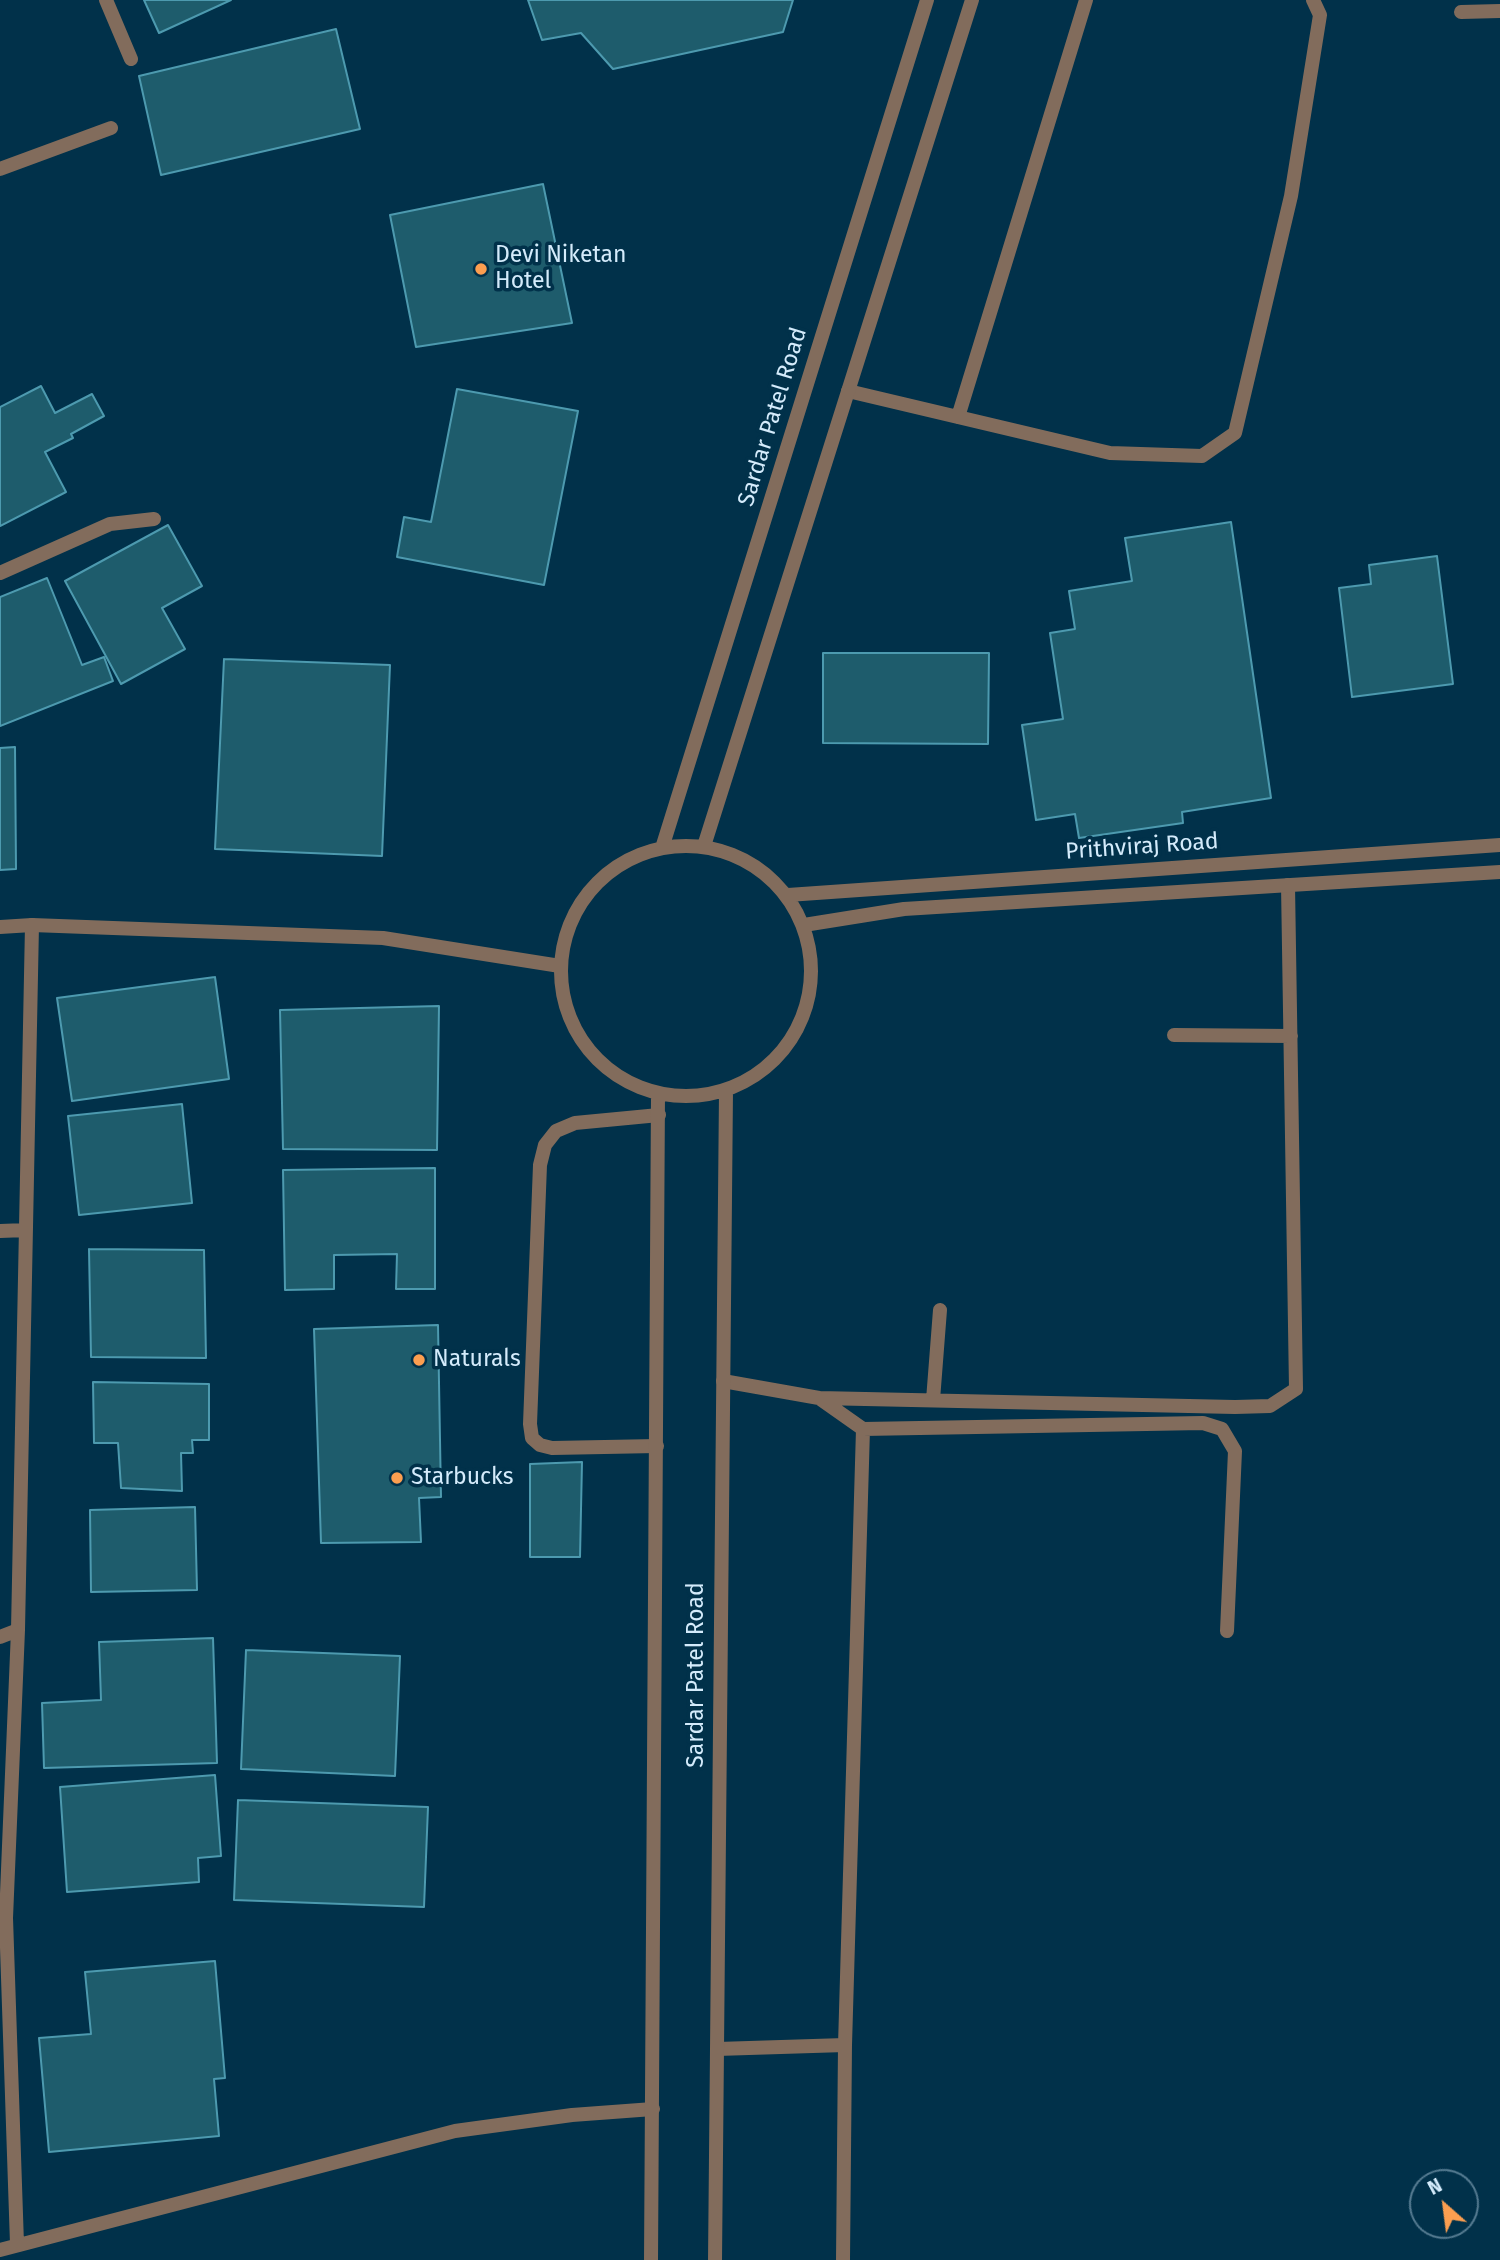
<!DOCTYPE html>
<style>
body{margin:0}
#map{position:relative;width:1500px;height:2260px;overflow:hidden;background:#01314a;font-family:"Fira Sans",sans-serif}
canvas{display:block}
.north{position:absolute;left:1409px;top:2169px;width:70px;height:70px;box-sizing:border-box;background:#01314a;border:2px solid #557b91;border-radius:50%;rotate:332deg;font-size:19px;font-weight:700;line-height:28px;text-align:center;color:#d4ebfb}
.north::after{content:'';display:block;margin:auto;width:24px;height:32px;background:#fb9e50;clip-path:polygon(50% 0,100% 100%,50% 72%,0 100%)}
</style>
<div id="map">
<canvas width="1500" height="2260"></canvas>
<div class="north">N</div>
</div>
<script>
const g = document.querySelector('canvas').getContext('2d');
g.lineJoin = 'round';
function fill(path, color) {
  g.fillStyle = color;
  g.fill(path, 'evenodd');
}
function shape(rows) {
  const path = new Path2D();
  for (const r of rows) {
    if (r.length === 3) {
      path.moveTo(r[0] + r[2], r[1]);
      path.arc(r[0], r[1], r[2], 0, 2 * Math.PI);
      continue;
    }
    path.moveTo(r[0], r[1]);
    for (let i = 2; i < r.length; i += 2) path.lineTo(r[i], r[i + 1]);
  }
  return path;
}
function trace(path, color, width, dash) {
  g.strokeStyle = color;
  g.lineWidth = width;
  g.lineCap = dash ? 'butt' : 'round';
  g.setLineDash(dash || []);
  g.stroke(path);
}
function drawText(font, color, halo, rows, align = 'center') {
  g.font = font + ' "Fira Sans",sans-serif';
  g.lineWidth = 7;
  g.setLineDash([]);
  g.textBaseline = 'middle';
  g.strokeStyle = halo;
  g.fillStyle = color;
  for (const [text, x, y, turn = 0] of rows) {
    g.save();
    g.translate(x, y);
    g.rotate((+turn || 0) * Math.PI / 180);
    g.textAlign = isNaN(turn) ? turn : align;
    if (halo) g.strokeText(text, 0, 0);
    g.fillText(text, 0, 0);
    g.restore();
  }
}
const building = shape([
 [144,0,231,0,159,33,144,0],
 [528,0,793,0,783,32,613,69,581,33,542,40,528,0],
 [336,29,360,129,161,175,139,76,336,29],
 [543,184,572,323,416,347,390,215,543,184],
 [41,386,55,413,92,394,104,416,71,434,73,438,45,452,66,492,0,526,0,407,41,386],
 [457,389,578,411,544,585,397,557,404,517,431,522,457,389],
 [1231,522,1271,798,1182,812,1183,823,1079,838,1075,814,1036,820,1022,725,1063,719,1050,633,1075,629,1069,591,1132,581,1125,538,1231,522],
 [168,525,202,586,162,608,185,649,121,684,65,581,168,525],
 [1437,556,1453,684,1352,697,1339,588,1371,584,1369,565,1437,556],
 [47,578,82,665,104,657,113,681,0,726,0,597,47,578],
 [823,653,989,653,988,744,823,743,823,653],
 [224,659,390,665,382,856,215,849,224,659],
 [15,747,16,869,0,870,0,748,15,747],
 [215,977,229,1079,72,1101,57,998,215,977],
 [439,1006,437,1150,283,1149,280,1010,439,1006],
 [182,1104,192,1203,79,1215,68,1116,182,1104],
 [435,1168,435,1289,396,1289,397,1254,334,1255,334,1289,285,1290,283,1170,435,1168],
 [89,1249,204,1250,206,1358,91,1357,89,1249],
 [438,1325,441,1497,419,1498,421,1542,321,1543,314,1329,438,1325],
 [93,1382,209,1384,209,1440,192,1440,193,1453,181,1453,182,1491,121,1488,118,1443,94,1443,93,1382],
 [582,1462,580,1557,530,1557,530,1464,582,1462],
 [195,1507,197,1590,91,1592,90,1510,195,1507],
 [213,1638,217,1763,44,1768,42,1703,101,1700,99,1642,213,1638],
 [246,1650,400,1656,395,1776,241,1769,246,1650],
 [215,1775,221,1856,198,1858,199,1882,67,1892,60,1787,215,1775],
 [238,1800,428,1807,424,1907,234,1900,238,1800],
 [215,1961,225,2078,214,2079,219,2136,49,2152,39,2038,91,2034,85,1972,215,1961]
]);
fill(building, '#1e5c6c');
trace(building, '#4d9aaf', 2);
trace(shape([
 [848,391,1110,453,1202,456,1235,433,1291,196,1320,15,1313,0],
 [958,417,1086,0],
 [657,1446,552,1448,540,1445,532,1438,530,1424,540,1165,545,1145,556,1131,575,1123,659,1115]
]), '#826c5c', 14);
trace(shape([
 [106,0,131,59],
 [1461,12,1500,11],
 [0,169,111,128],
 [0,573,110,524,154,519],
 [1174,1035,1291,1036],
 [0,1231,26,1230],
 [723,1381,819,1398,863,1429],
 [819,1398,1235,1407,1270,1406,1296,1389,1288,885],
 [933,1400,940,1310],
 [0,1637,18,1630],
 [717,2049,845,2045],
 [17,2244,6,1918,18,1630,32,925],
 [0,2250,455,2131,572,2115,653,2109],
 [843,2260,845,2045,863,1429,1203,1423,1222,1429,1235,1451,1227,1631]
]), '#826c5c', 14);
trace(shape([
 [704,846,972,0],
 [686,971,125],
 [662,848,927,0],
 [788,895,1500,845],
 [804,925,904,909,1500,872],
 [0,927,32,925,383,938,560,966],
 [651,2260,658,1094],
 [715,2260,726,1091]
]), '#826c5c', 14);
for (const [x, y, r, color] of [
 [481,269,7,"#fb9e50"],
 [419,1360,7,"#fb9e50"],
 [397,1478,7,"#fb9e50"]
]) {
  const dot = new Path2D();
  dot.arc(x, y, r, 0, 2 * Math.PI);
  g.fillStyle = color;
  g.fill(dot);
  trace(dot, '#01314a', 2.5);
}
drawText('23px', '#d4ebfb', '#01314a', [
 ["Devi Niketan",495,256],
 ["Hotel",495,282],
 ["Naturals",433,1360],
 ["Starbucks",411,1478]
], 'left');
drawText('23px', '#d4ebfb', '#01314a', [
 ["Sardar Patel Road",773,417,-73],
 ["Prithviraj Road",1142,847,-4],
 ["Sardar Patel Road",697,1675,-90]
]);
</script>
